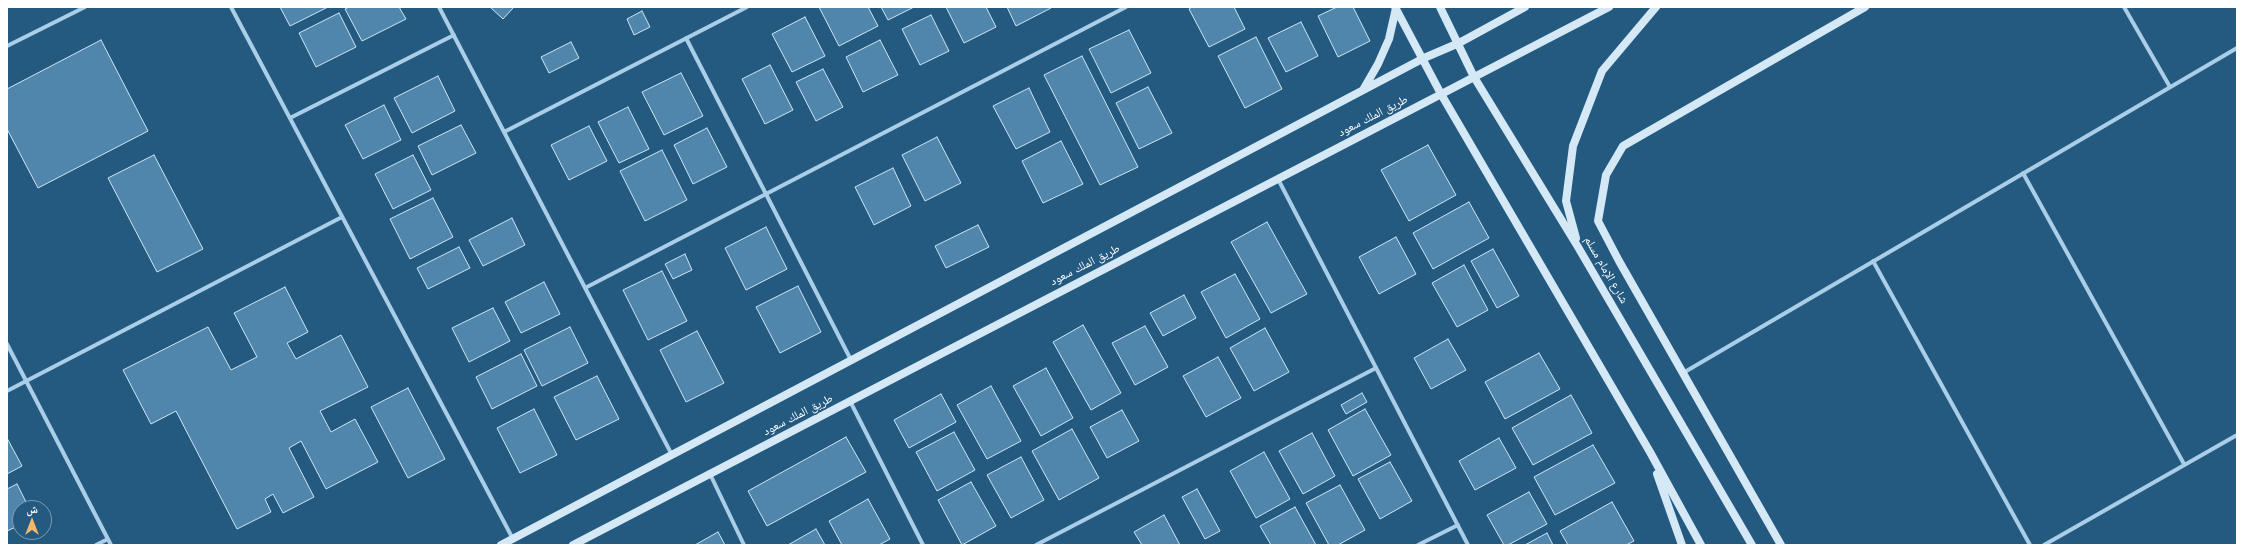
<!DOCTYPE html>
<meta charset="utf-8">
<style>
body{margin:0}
#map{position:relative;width:2244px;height:552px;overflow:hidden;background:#245a80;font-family:"Open Sans","Noto Naskh Arabic",sans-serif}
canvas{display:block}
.frame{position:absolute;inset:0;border:8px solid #fff;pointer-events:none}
.north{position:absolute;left:12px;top:500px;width:40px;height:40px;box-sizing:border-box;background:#245a80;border:1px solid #7c9cb3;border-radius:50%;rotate:0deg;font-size:11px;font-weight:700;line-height:16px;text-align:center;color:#fff}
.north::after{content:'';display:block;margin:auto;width:14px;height:18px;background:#f1b76d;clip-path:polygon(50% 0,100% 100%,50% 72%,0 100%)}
</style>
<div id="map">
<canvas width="2244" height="552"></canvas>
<div class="frame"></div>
<div class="north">ش</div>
</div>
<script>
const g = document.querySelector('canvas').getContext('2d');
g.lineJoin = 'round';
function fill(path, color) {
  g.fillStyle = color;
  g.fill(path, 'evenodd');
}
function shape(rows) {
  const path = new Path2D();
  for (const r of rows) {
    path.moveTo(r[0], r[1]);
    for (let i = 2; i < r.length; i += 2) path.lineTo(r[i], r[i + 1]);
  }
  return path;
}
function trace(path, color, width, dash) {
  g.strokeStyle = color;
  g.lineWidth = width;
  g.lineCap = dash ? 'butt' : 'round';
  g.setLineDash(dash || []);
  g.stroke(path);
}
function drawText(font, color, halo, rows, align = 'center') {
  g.font = font + ' "Open Sans","Noto Naskh Arabic",sans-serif';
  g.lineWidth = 3;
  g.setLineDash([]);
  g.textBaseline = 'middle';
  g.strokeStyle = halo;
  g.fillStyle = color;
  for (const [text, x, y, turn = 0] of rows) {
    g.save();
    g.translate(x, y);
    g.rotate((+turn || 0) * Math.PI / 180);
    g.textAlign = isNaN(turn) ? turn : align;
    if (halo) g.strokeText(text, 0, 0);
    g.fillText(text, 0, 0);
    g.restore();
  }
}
const building = shape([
 [280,7,328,7,290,26,280,7],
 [349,7,399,7,406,19,362,41,345,9,349,7],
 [490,7,514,7,503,19,490,7],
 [819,7,868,7,878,26,839,46,819,7],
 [881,7,914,7,888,20,881,7],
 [946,7,986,7,996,27,964,43,946,7],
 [1007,7,1050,7,1051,8,1016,26,1007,7],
 [1192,7,1234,7,1245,29,1209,47,1189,9,1192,7],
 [1337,7,1353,7,1370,41,1338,57,1318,16,1337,7],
 [642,11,650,27,634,35,627,19,642,11],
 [339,13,356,47,316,67,299,33,339,13],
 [931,15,949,51,920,65,902,29,931,15],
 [805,17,825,56,792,72,772,34,805,17],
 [1301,22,1318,56,1286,72,1268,38,1301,22],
 [1129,30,1151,73,1111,93,1089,49,1129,30],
 [1256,37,1282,89,1245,108,1218,56,1256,37],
 [101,40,148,131,38,188,7,129,7,89,101,40],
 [880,40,898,75,863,92,846,57,880,40],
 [571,42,579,58,549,73,541,57,571,42],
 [1082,56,1138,167,1100,185,1044,75,1082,56],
 [770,65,793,110,765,124,742,79,770,65],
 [823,69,843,107,816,121,796,82,823,69],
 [681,73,703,116,664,135,642,92,681,73],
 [438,76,455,111,412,133,394,98,438,76],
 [1148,87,1172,133,1139,149,1116,103,1148,87],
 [1029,88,1050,132,1016,149,993,106,1029,88],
 [384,105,401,140,363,159,345,125,384,105],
 [628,107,649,149,619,163,598,122,628,107],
 [461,125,476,153,432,175,418,146,461,125],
 [589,126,607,161,569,180,551,145,589,126],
 [707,128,727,167,693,184,674,145,707,128],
 [937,137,961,183,925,201,902,155,937,137],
 [1061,141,1083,184,1043,203,1022,161,1061,141],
 [1428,145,1456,195,1409,221,1381,170,1428,145],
 [662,150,687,200,645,221,620,171,662,150],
 [154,155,203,249,157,272,108,178,154,155],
 [413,155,431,190,393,209,375,174,413,155],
 [893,168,911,206,874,225,855,187,893,168],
 [433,198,453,237,410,259,390,219,433,198],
 [1469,202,1489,238,1433,269,1413,233,1469,202],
 [512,218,525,245,483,266,469,240,512,218],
 [1267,222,1307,294,1271,313,1231,242,1267,222],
 [978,225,989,247,946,268,935,246,978,225],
 [766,227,787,269,746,290,725,248,766,227],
 [1396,237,1416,274,1379,294,1359,257,1396,237],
 [459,247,470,268,428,289,417,268,459,247],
 [1493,249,1519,296,1497,308,1471,261,1493,249],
 [685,254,692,270,673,279,665,264,685,254],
 [1464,265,1488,310,1457,327,1432,283,1464,265],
 [662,271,687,321,648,340,623,290,662,271],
 [1235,274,1260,319,1226,338,1201,292,1235,274],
 [544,282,560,314,521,333,505,302,544,282],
 [798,286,821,332,780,353,756,307,798,286],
 [285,287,308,332,287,343,296,359,341,335,368,387,320,411,331,432,355,419,378,462,326,489,301,441,289,448,314,497,283,513,273,494,265,499,271,512,237,529,176,411,151,424,123,370,208,327,231,370,257,357,234,313,285,287],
 [1184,295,1196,318,1163,336,1150,313,1184,295],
 [493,308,510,341,469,362,452,328,493,308],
 [1083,325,1121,393,1091,410,1053,342,1083,325],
 [1145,326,1168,367,1135,385,1112,343,1145,326],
 [570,327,588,363,542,386,524,350,570,327],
 [1265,328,1289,372,1254,391,1230,348,1265,328],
 [697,331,724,383,686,402,660,350,697,331],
 [1448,339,1466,370,1431,389,1414,358,1448,339],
 [1539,353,1560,389,1505,419,1485,382,1539,353],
 [521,354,537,386,492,409,476,377,521,354],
 [1218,357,1241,398,1206,417,1183,376,1218,357],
 [1046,368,1073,418,1041,436,1013,386,1046,368],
 [597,376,619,419,576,440,554,397,597,376],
 [991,386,1021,441,987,459,957,405,991,386],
 [408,388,445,459,408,478,371,407,408,388],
 [1362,393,1367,402,1346,414,1341,405,1362,393],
 [941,394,956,422,909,448,894,420,941,394],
 [1571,395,1592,433,1533,465,1512,428,1571,395],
 [534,409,557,455,520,473,497,428,534,409],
 [1365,409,1391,455,1353,476,1328,430,1365,409],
 [1122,410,1139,441,1107,458,1090,427,1122,410],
 [1072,429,1099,478,1059,500,1032,451,1072,429],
 [954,432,975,470,937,491,916,452,954,432],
 [1312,433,1335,476,1303,494,1279,451,1312,433],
 [846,437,866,472,767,526,748,491,846,437],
 [7,438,22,466,7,474,7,438],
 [1499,438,1516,468,1475,490,1459,461,1499,438],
 [1593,445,1615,483,1555,515,1534,477,1593,445],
 [1264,452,1290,499,1256,518,1230,471,1264,452],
 [1021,457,1044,500,1011,518,987,475,1021,457],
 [1390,462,1412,501,1380,519,1358,479,1390,462],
 [971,482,996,526,962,545,938,500,971,482],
 [17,484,29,508,20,508,20,525,7,531,7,489,17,484],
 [1340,485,1365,530,1338,545,1329,545,1306,503,1340,485],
 [1197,489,1220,531,1205,539,1182,497,1197,489],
 [1529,492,1547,524,1508,545,1504,545,1487,515,1529,492],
 [868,499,890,539,879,545,842,545,829,521,868,499],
 [1612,502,1634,541,1626,545,1568,545,1560,531,1612,502],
 [1295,507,1316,545,1271,545,1260,526,1295,507],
 [1164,515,1180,545,1142,545,1134,532,1164,515],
 [816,529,825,545,788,545,816,529],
 [718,532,725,545,695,545,718,532],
 [1547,533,1553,545,1525,545,1547,533]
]);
fill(building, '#5086ab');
trace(building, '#cde5f5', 1);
trace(shape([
 [231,7,513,539],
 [439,7,672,455],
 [2124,7,2170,87],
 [686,38,851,360],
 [7,46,85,7],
 [290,118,454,35],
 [504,132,747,7],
 [2023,173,2184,464],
 [1278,179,1468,545],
 [1873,261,2030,545],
 [585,288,1126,7],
 [7,344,111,545],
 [1683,373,2237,48],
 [7,391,342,217],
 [850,401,923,545],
 [710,474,744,545],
 [96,545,108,539],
 [1036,545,1376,368],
 [1418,545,1458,525],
 [2044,545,2237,435]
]), '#aacee7', 4);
trace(shape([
 [1395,7,1441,94,1650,452,1701,545],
 [1440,7,1474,77,1578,247,1752,545],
 [1363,90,1378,64,1389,39,1396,8],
 [1576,238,1566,201,1573,146,1602,71,1656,7],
 [1657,474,1682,545],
 [501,545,1424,58,1459,43,1525,7],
 [573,545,1609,7],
 [1781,545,1619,261,1598,221,1606,175,1623,146,1865,7]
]), '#d4e8f6', 8);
drawText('12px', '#fff', '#245a80', [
 ["طريق الملك سعود",1373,116,-27],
 ["طريق الملك سعود",1085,265,-27],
 ["شارع الإمام مسلم",1606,270,60],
 ["طريق الملك سعود",798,415,-27]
]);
</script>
